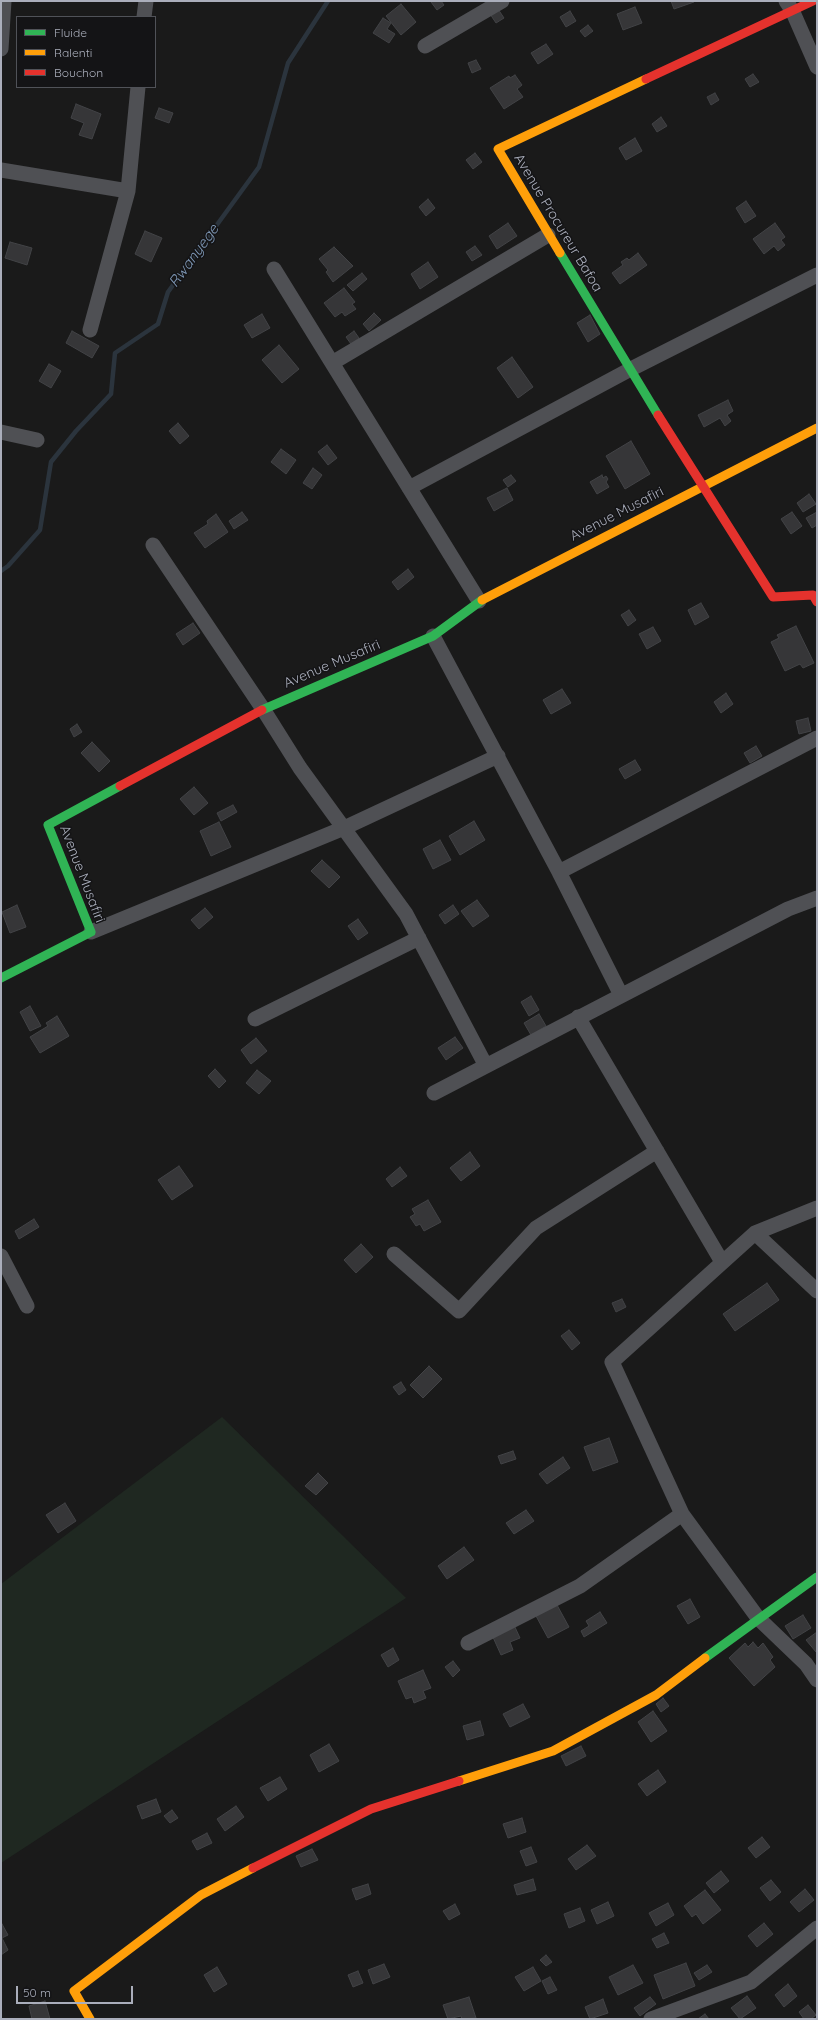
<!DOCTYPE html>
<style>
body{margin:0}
#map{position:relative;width:818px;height:2020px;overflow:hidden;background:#1a1a1a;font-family:Quicksand,sans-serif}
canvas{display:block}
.frame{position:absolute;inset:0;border:2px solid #aaaebb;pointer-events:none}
.legend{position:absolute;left:16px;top:16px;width:140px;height:72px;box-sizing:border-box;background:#141416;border:1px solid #505258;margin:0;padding:5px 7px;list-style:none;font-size:12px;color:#aaaebb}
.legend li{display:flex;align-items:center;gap:8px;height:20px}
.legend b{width:20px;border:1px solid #505258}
.scale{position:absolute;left:16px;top:1986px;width:117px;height:18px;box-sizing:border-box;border:2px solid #aaaebb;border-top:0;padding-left:5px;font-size:12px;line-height:14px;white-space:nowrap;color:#aaaebb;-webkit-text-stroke:3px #141416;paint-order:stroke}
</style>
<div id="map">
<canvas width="818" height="2020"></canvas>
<div class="frame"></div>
<ul class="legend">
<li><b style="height:5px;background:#30b455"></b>Fluide</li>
<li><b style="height:5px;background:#ff9f0a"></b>Ralenti</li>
<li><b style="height:5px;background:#e5322d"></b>Bouchon</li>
</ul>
<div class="scale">50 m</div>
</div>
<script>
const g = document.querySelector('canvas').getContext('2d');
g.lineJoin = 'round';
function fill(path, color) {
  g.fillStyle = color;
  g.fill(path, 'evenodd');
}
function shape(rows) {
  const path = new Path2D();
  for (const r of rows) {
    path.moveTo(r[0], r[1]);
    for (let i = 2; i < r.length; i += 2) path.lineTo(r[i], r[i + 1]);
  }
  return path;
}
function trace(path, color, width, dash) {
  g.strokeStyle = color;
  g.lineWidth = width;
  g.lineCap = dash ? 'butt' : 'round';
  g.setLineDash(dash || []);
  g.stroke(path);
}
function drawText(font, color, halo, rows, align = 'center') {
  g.font = font + ' Quicksand,sans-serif';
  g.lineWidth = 3;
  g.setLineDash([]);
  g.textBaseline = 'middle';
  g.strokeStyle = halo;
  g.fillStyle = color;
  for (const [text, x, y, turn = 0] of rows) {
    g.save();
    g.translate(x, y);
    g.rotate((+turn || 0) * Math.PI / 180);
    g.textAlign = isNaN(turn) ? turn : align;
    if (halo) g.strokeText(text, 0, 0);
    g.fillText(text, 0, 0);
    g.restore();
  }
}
fill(shape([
 [222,1417,406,1598,1,1863,1,1584]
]), '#1f2821');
trace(shape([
 [1,571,8,566,40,530,51,462,76,431,111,394,115,353,158,324,168,292,259,167,288,63,328,1]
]), '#2b343d', 4.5);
const building = shape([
 [433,1,441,1,444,5,437,10,431,2,433,1],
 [671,1,694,1,694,2,674,9,671,1],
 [401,4,416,22,401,35,386,16,401,4],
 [635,7,642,23,623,30,617,14,635,7],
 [498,9,504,18,496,23,490,14,498,9],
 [570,11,576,21,566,27,560,17,570,11],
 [383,18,391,23,387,29,395,34,389,43,373,33,383,18],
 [588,25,593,31,585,37,580,31,588,25],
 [546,44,553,54,538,64,531,53,546,44],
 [476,60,481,69,472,73,468,63,476,60],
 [753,74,759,82,750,87,745,79,753,74],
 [515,75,522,85,517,89,523,97,504,109,490,88,509,76,510,78,515,75],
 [715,93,719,100,711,105,707,97,715,93],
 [76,104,101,114,92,139,79,135,84,123,71,118,76,104],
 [159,108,173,113,169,123,155,118,159,108],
 [661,117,667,126,657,132,652,124,661,117],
 [635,138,642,151,626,160,619,148,635,138],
 [475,153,482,162,473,169,466,160,475,153],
 [428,199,435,208,426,216,419,207,428,199],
 [746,201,756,216,745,223,736,208,746,201],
 [508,223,517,236,497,249,489,236,508,223],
 [775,223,785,237,781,240,785,245,778,251,774,246,764,254,753,239,775,223],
 [145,231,162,238,151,262,135,254,145,231],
 [10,242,32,248,27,265,5,258,10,242],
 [475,246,482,255,472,261,466,252,475,246],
 [334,247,353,266,333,282,326,272,328,270,319,259,334,247],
 [638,253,647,265,620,284,612,273,623,265,621,262,627,258,629,260,638,253],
 [428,262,438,277,420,289,411,274,428,262],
 [362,273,367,279,353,291,347,285,362,273],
 [344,288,355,302,352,304,356,309,345,316,342,312,335,317,324,303,344,288],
 [374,313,381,320,369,331,363,324,374,313],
 [262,314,270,328,252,338,244,325,262,314],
 [590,315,600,334,588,342,577,323,590,315],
 [72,331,99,346,92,358,66,343,72,331],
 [354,331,359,338,351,344,346,337,354,331],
 [279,345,299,369,282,383,262,360,279,345],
 [512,357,533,387,518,398,497,368,512,357],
 [49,364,61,371,51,388,39,381,49,364],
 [728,400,733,411,727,415,731,421,725,426,720,418,704,427,698,415,728,400],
 [178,423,189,436,180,444,169,431,178,423],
 [631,441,650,474,625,489,606,456,631,441],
 [327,445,337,458,328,465,318,452,327,445],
 [281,449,296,460,286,474,271,462,281,449],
 [313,468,322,475,312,489,303,483,313,468],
 [511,475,516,481,508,487,503,480,511,475],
 [602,475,603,478,606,476,608,479,606,482,609,487,597,494,590,482,602,475],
 [507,488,513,500,494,511,487,498,507,488],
 [809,494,816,504,803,512,797,503,809,494],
 [242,512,248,520,234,529,229,521,242,512],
 [792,512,802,526,791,534,781,519,792,512],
 [817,512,817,525,812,528,806,518,817,512],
 [216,514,228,532,205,548,194,533,208,524,207,521,216,514],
 [408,569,414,577,398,590,392,582,408,569],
 [701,603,709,617,695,625,688,610,701,603],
 [629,610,636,620,628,626,621,615,629,610],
 [193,623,200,633,183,645,176,634,193,623],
 [796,626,814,663,803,668,800,664,785,671,771,642,779,638,777,635,796,626],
 [653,627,661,641,647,649,639,634,653,627],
 [562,689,571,703,551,714,543,700,562,689],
 [726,693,733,704,721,713,714,702,726,693],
 [808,718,811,731,799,734,796,721,808,718],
 [77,724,82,732,74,737,70,729,77,724],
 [92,742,110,761,99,772,81,753,92,742],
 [756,746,762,756,750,763,744,753,756,746],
 [635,760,641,770,625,779,619,769,635,760],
 [194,787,208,803,194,815,180,799,194,787],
 [233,805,237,812,221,821,217,813,233,805],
 [474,821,485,840,460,855,449,836,474,821],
 [219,822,231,847,211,856,200,831,219,822],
 [440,840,451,860,433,869,423,849,440,840],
 [322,860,340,877,329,888,311,871,322,860],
 [477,900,489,916,473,927,461,911,477,900],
 [17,905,26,927,10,933,2,912,17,905],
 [453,905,459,914,445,924,439,915,453,905],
 [205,908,213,917,199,929,191,920,205,908],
 [358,919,368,933,358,940,348,926,358,919],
 [531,996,539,1010,529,1016,521,1002,531,996],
 [30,1006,41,1026,30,1031,20,1012,30,1006],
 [539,1014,546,1026,531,1035,524,1023,539,1014],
 [57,1016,69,1036,40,1053,30,1037,48,1026,46,1023,57,1016],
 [455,1037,463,1048,446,1060,438,1048,455,1037],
 [256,1038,267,1051,251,1064,241,1050,256,1038],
 [215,1069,226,1081,219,1088,208,1076,215,1069],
 [257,1070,271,1081,259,1094,246,1083,257,1070],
 [470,1152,480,1166,461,1181,450,1168,470,1152],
 [179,1166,193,1186,172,1200,158,1180,179,1166],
 [400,1167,407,1176,392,1187,386,1179,400,1167],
 [428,1200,441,1222,424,1231,420,1224,416,1226,410,1217,415,1214,412,1209,428,1200],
 [34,1219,39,1227,19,1239,15,1231,34,1219],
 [361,1244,373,1257,356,1273,344,1260,361,1244],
 [767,1283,779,1300,735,1331,723,1314,767,1283],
 [622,1299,626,1307,616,1312,612,1303,622,1299],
 [569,1330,580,1343,572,1350,561,1336,569,1330],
 [429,1366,442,1379,423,1398,410,1385,429,1366],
 [401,1382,406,1390,399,1395,393,1387,401,1382],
 [609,1438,618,1462,593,1471,584,1447,609,1438],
 [513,1451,516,1459,501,1464,498,1456,513,1451],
 [563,1457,570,1468,547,1484,539,1474,563,1457],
 [318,1473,328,1483,316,1495,305,1486,318,1473],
 [65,1503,76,1521,58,1533,46,1515,65,1503],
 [526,1510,534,1521,514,1534,506,1523,526,1510],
 [464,1547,474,1560,447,1579,438,1566,464,1547],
 [690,1599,700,1617,688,1624,677,1606,690,1599],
 [557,1605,569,1627,548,1638,536,1616,557,1605],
 [600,1612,607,1623,584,1637,581,1631,589,1626,586,1621,600,1612],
 [803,1615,811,1628,793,1639,785,1626,803,1615],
 [514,1625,520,1638,510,1642,513,1650,501,1655,492,1635,514,1625],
 [817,1632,817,1651,816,1652,806,1640,817,1632],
 [753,1642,758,1648,763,1643,773,1657,770,1660,775,1667,754,1686,729,1658,745,1643,748,1647,753,1642],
 [393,1648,399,1660,388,1667,381,1655,393,1648],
 [453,1661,460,1670,453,1677,445,1667,453,1661],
 [423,1670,431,1688,423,1691,426,1698,414,1703,412,1697,406,1699,398,1681,423,1670],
 [663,1698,669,1706,661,1712,656,1704,663,1698],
 [523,1704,530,1717,510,1727,503,1714,523,1704],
 [653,1711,667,1731,651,1742,638,1722,653,1711],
 [480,1721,484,1735,467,1740,463,1726,480,1721],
 [329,1744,339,1761,319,1772,310,1755,329,1744],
 [581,1746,586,1756,566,1766,561,1756,581,1746],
 [658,1770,666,1782,647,1796,638,1784,658,1770],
 [280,1777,287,1789,268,1801,260,1788,280,1777],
 [156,1799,161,1812,142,1819,137,1806,156,1799],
 [236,1806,244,1817,225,1831,217,1819,236,1806],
 [172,1810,178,1818,170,1823,164,1816,172,1810],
 [522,1818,526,1832,508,1838,503,1824,522,1818],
 [207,1833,212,1843,197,1850,192,1841,207,1833],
 [762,1837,770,1847,756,1858,748,1848,762,1837],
 [587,1845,596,1856,576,1870,568,1859,587,1845],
 [531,1847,537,1862,526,1866,520,1851,531,1847],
 [312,1849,318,1860,301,1867,296,1856,312,1849],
 [721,1871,729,1881,714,1893,706,1883,721,1871],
 [533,1879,536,1890,517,1895,514,1885,533,1879],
 [771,1880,781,1892,770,1901,760,1888,771,1880],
 [368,1884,371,1894,356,1900,352,1889,368,1884],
 [805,1889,814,1900,799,1912,790,1902,805,1889],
 [705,1890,721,1910,703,1924,696,1914,692,1917,684,1906,705,1890],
 [608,1902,614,1916,597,1924,591,1910,608,1902],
 [668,1903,674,1915,656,1926,649,1913,668,1903],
 [455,1904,460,1914,449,1920,443,1911,455,1904],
 [580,1908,585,1921,569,1928,564,1914,580,1908],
 [764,1923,773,1934,757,1947,748,1936,764,1923],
 [2,1924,8,1935,2,1938,8,1950,1,1955,2,1924],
 [664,1933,669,1943,657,1948,652,1939,664,1933],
 [546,1955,552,1962,546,1966,540,1960,546,1955],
 [686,1963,695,1986,663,1999,654,1975,686,1963],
 [384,1964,390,1977,373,1984,368,1970,384,1964],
 [633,1965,643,1983,618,1995,609,1977,633,1965],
 [707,1965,712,1972,699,1980,694,1973,707,1965],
 [217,1967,227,1984,214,1992,204,1975,217,1967],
 [533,1967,541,1981,524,1991,515,1977,533,1967],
 [358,1971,363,1983,353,1987,348,1975,358,1971],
 [550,1977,557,1990,548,1994,542,1981,550,1977],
 [788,1984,797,1996,784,2007,775,1995,788,1984],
 [747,1996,756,2008,740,2019,731,2008,747,1996],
 [469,1997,476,2018,462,2019,461,2016,448,2019,443,2005,469,1997],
 [650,1997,656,2004,640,2016,634,2008,650,1997],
 [603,1999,608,2013,590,2019,585,2007,603,1999],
 [45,2001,50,2019,32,2019,29,2006,45,2001],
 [808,2005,816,2015,811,2019,804,2019,799,2012,808,2005],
 [705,2014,709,2019,698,2019,705,2014]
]);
fill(building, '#363638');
trace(building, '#424346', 1);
trace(shape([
 [786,1,792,10,817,67],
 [144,17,146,1],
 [425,46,502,1],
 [1,49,4,1],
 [1,170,128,191],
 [274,269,479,601],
 [90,330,128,191,138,87],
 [332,363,548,235],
 [1,432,37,440],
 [409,488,629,370,817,275],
 [153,545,263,709,300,768,406,914,486,1066],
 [433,636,559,872,621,995],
 [559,872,817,738],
 [91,932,344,828,498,756],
 [578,1017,722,1262],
 [255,1019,419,938],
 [434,1093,788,909,817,898],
 [817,1208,755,1233,612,1362,682,1514,758,1618,806,1664,817,1680],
 [755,1233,817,1291],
 [394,1254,459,1311,536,1228,657,1151],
 [1,1256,27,1306],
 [468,1643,580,1586,682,1514],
 [651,2019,751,1982,817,1928]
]), '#4f5054', 15);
trace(shape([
 [560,253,658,415],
 [262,710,433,636,482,600],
 [1,978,91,932,48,825,120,786],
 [705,1658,817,1577]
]), '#30b455', 9);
trace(shape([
 [560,253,498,149,646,79],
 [482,600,817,428],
 [459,1781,553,1751,656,1695,705,1658],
 [90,2019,74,1991,201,1895,253,1868]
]), '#ff9f0a', 9);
trace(shape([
 [646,79,813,1],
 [658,415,773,597,813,595,817,602],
 [120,786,262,710],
 [253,1868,371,1809,459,1781]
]), '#e5322d', 9);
drawText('14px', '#aaaebb', '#141416', [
 ["Avenue Procureur Bafoa",558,223,59],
 ["Avenue Musafiri",617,514,-27],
 ["Avenue Musafiri",332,664,-23],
 ["Avenue Musafiri",82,874,69]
]);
drawText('italic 15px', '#809ab8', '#141416', [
 ["Rwanyege",194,256,-54]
]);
</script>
